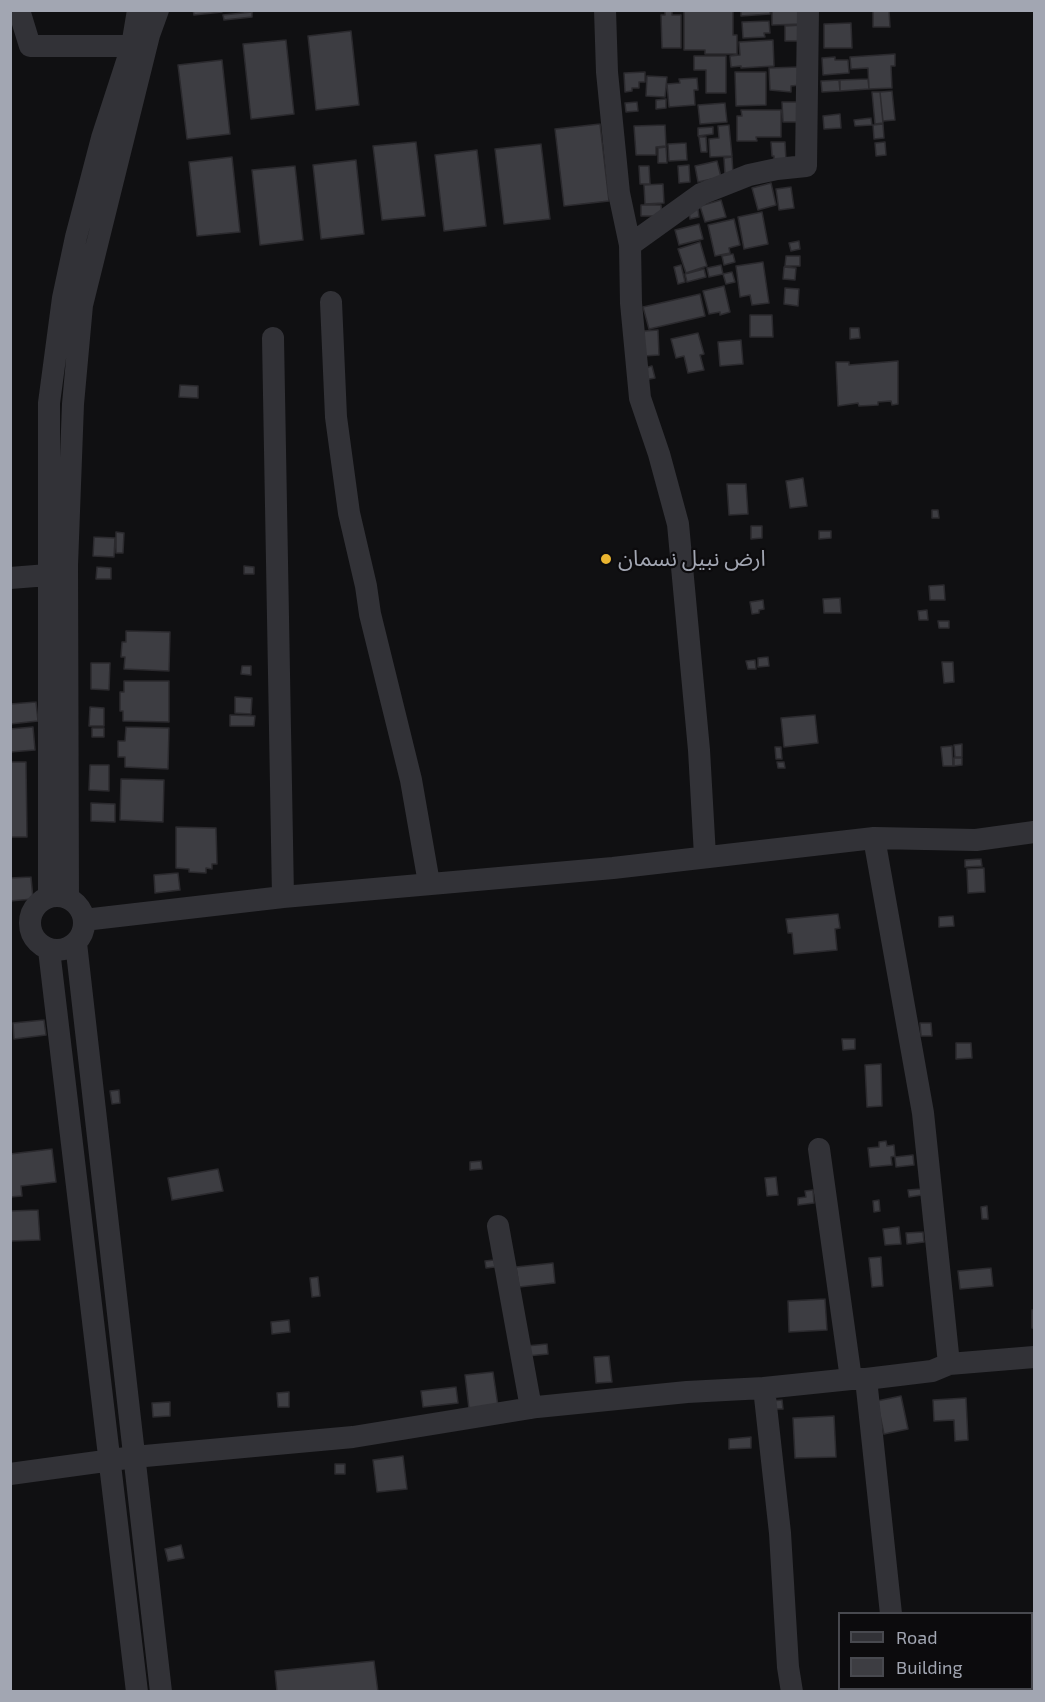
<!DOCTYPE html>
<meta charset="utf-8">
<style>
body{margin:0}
#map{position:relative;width:1045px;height:1702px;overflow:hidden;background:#101012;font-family:"Exo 2",sans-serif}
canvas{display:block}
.frame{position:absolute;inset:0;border:12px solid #a2a6b2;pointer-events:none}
.legend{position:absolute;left:838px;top:1612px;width:195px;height:78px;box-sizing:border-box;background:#0c0b0d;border:2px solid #48494f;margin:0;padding:8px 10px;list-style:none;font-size:18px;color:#a2a6b2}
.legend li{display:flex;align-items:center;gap:12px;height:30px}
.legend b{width:30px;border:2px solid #48494f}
</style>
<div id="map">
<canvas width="1045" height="1702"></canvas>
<div class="frame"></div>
<ul class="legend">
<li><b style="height:8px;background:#323237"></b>Road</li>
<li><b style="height:16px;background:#3d3d42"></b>Building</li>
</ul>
</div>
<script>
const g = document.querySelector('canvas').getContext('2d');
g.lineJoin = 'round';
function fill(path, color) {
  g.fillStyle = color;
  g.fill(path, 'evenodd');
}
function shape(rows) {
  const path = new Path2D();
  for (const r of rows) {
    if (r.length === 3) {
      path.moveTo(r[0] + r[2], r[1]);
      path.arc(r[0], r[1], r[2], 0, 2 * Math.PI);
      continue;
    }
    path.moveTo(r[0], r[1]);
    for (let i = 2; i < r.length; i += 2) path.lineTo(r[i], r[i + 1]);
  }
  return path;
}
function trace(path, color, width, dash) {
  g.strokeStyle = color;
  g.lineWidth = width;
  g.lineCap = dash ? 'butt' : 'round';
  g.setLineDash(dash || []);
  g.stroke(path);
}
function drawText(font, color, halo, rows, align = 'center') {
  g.font = font + ' "Exo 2","Noto Sans Arabic",sans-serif';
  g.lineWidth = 4.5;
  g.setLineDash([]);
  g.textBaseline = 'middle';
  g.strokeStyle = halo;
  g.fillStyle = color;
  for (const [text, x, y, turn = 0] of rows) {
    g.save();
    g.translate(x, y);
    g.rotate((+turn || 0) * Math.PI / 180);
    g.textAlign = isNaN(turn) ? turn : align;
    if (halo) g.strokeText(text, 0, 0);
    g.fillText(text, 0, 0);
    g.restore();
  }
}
const building = shape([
 [193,10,222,10,222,12,194,15,193,10],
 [665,10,672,10,672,15,681,15,681,48,662,48,661,15,665,15,665,10],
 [684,10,733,10,733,35,737,35,737,54,705,54,705,50,684,50,684,10],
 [741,10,770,10,770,14,741,16,741,10],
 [772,10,803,10,803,24,772,25,772,10],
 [873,10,889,10,890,27,873,27,873,10],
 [252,12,252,17,224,20,223,15,252,12],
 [769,21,770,33,764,33,765,37,743,38,742,22,769,21],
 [851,23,852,48,824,48,824,24,851,23],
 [803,25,803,41,785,41,785,26,803,25],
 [351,31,359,105,316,110,308,36,351,31],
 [286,40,294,114,251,119,243,44,286,40],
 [773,40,774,66,741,68,741,66,731,67,730,56,740,55,739,42,773,40],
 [895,54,895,66,891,66,892,88,869,89,868,68,851,69,850,57,895,54],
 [694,56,726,56,726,93,706,93,706,70,694,70,694,56],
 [835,57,835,60,848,60,849,73,823,75,822,58,835,57],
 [222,60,230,134,187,139,178,65,222,60],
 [800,67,800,85,791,86,791,92,770,90,769,68,800,67],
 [645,72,645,82,639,82,639,88,632,88,632,91,625,92,624,73,645,72],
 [735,72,766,72,766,105,736,106,735,72],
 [647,76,667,77,665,97,646,96,647,76],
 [697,78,698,90,694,90,695,105,669,107,667,84,680,83,679,79,697,78],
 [868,79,869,89,840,91,840,80,868,79],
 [839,80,840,91,822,92,821,81,839,80],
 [892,91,895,120,883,121,880,92,892,91],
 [872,92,880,92,883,123,875,124,872,92],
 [666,99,666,108,656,109,656,100,666,99],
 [637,102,638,111,626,112,625,103,637,102],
 [782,102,805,102,799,122,783,122,782,102],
 [725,103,727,122,700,124,698,105,725,103],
 [741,110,781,110,781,137,756,137,757,141,737,141,737,116,742,116,741,110],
 [840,114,841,128,824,129,823,116,840,114],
 [871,118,872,125,855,126,854,120,871,118],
 [600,124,609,201,564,206,555,129,600,124],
 [883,124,884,138,874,139,873,125,883,124],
 [665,125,666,146,656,147,656,155,636,155,634,126,665,125],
 [729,125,732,156,710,157,709,139,719,138,718,126,729,125],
 [713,127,713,134,698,136,698,128,713,127],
 [699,137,706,137,707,152,701,152,699,137],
 [416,142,425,216,382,220,373,146,416,142],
 [771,142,785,142,786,161,774,162,774,156,772,156,771,142],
 [885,142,886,155,876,156,875,143,885,142],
 [686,143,687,160,669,161,668,144,686,143],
 [541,144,550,219,504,224,495,149,541,144],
 [666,147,667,163,658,163,658,148,666,147],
 [477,150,486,226,444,231,435,155,477,150],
 [232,157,240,232,197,236,189,162,232,157],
 [732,157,733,174,725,175,724,158,732,157],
 [356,160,364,234,321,239,313,165,356,160],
 [717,161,721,177,698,182,695,166,717,161],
 [689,165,690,182,679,183,678,166,689,165],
 [295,166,303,240,260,245,252,170,295,166],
 [639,166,649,166,650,184,640,184,639,166],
 [771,183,776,205,758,210,752,188,771,183],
 [663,184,664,203,645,204,644,185,663,184],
 [791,187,794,208,779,210,776,189,791,187],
 [721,200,726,217,705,222,700,206,721,200],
 [641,205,661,205,662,216,641,216,641,205],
 [698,209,699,217,690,219,689,211,698,209],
 [762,212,768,244,744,249,738,217,762,212],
 [734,219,740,245,729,248,730,253,715,256,708,225,734,219],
 [699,224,703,239,679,245,675,230,699,224],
 [799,241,800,249,791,251,789,243,799,241],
 [700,242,707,266,686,273,678,249,700,242],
 [733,254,735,262,724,265,722,256,733,254],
 [786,256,800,256,800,266,785,266,786,256],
 [763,262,769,303,752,305,750,295,740,297,736,266,763,262],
 [681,265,685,282,678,284,674,267,681,265],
 [721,265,723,274,709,277,707,268,721,265],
 [784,267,796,268,795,280,783,279,784,267],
 [704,269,706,277,687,282,685,274,704,269],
 [732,272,735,282,726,284,723,274,732,272],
 [724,286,730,312,720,315,720,312,709,314,703,291,724,286],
 [785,288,799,289,798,306,784,304,785,288],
 [700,294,705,316,649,329,643,307,700,294],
 [750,315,772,315,773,337,750,337,750,315],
 [850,328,859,328,860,338,850,339,850,328],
 [658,330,659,355,644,356,644,331,658,330],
 [698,333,704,354,700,355,704,370,688,373,684,356,676,358,671,339,698,333],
 [741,340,743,364,720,366,718,342,741,340],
 [898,361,898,404,892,405,891,401,878,402,878,405,859,406,858,403,838,406,836,362,849,362,849,365,898,361],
 [652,366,655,378,644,380,641,369,652,366],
 [180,385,198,386,198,398,179,397,180,385],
 [803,478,807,506,790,508,786,481,803,478],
 [727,484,746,484,748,514,729,515,727,484],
 [932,510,938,510,939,518,932,518,932,510],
 [751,526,762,526,762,538,751,539,751,526],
 [819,531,831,531,831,538,819,539,819,531],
 [116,532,124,533,123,553,116,553,116,532],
 [94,537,115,538,114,557,93,556,94,537],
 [244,566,254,567,254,574,244,574,244,566],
 [97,567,111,568,111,579,96,579,97,567],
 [944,585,945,600,930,600,929,586,944,585],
 [840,598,841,613,824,613,823,599,840,598],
 [763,600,764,609,759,610,759,613,752,614,750,602,763,600],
 [927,610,928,620,919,620,918,611,927,610],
 [938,621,949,621,949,628,939,628,938,621],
 [126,631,170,632,169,671,124,669,125,657,121,657,122,642,126,642,126,631],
 [768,657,769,666,758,667,758,658,768,657],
 [755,660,756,669,748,669,746,661,755,660],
 [942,662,953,662,954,682,944,683,942,662],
 [91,663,110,663,109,690,91,689,91,663],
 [242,666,251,666,251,675,241,674,242,666],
 [124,681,169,681,169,722,123,721,123,711,120,711,120,692,124,692,124,681],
 [235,697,252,698,251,714,235,713,235,697],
 [36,702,38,721,10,724,10,704,36,702],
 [90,707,104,708,104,726,89,726,90,707],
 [230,715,255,716,254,726,230,726,230,715],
 [815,715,818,743,784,747,781,718,815,715],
 [33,727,35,750,10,752,10,729,33,727],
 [126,727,169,728,168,769,125,767,125,757,118,757,118,741,125,741,126,727],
 [92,728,104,728,104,737,92,737,92,728],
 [962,744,962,757,955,757,954,745,962,744],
 [952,746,953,766,943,766,941,747,952,746],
 [775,747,781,747,782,759,776,759,775,747],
 [954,758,962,758,962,765,954,766,954,758],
 [10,762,26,762,27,837,10,837,10,762],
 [777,762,784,762,785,768,778,768,777,762],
 [90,765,109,765,109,791,89,790,90,765],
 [121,779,164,780,163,822,120,820,121,779],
 [91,803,115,804,115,822,91,821,91,803],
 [176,827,216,828,217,864,212,864,212,869,206,868,206,873,189,872,189,869,176,868,176,827],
 [981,859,982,866,965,867,965,860,981,859],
 [984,868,985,892,968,893,967,869,984,868],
 [178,873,180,890,155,893,154,875,178,873],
 [31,877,33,899,10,901,10,878,31,877],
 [838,914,840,928,835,929,837,950,794,954,792,933,788,933,786,919,838,914],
 [953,916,954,926,939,927,939,917,953,916],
 [44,1020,46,1035,14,1039,13,1023,44,1020],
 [920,1023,931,1023,932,1036,921,1036,920,1023],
 [842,1039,855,1039,855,1049,843,1050,842,1039],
 [956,1043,971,1043,972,1058,956,1059,956,1043],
 [881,1064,882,1106,867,1107,865,1065,881,1064],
 [119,1090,120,1103,112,1104,110,1091,119,1090],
 [886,1141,887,1146,894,1145,895,1156,891,1157,892,1165,870,1167,868,1148,879,1147,879,1142,886,1141],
 [52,1149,56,1182,21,1186,22,1196,10,1197,10,1154,52,1149],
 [913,1155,914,1165,896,1167,895,1157,913,1155],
 [481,1161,482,1169,470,1170,470,1162,481,1161],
 [218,1169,223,1191,172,1200,168,1178,218,1169],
 [776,1177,778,1195,767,1196,765,1178,776,1177],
 [921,1189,922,1195,909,1197,908,1190,921,1189],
 [813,1190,814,1203,798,1205,798,1198,806,1197,805,1191,813,1190],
 [879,1200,880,1211,874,1212,873,1201,879,1200],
 [987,1206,988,1219,982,1219,981,1207,987,1206],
 [38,1210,40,1240,10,1241,10,1211,38,1210],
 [899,1227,901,1244,885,1245,883,1229,899,1227],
 [923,1232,924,1242,907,1244,906,1233,923,1232],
 [881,1257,883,1286,872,1287,869,1258,881,1257],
 [494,1260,495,1267,486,1268,485,1261,494,1260],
 [553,1263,555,1283,519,1287,516,1267,553,1263],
 [991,1268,993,1286,960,1289,958,1271,991,1268],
 [318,1277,320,1296,312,1297,310,1278,318,1277],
 [825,1299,827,1330,789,1332,788,1301,825,1299],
 [1032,1310,1034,1310,1034,1328,1032,1328,1032,1310],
 [289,1320,290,1332,272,1334,271,1322,289,1320],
 [547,1344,548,1354,527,1356,526,1346,547,1344],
 [609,1356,612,1382,596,1383,594,1357,609,1356],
 [493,1372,498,1406,469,1409,465,1375,493,1372],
 [456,1387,458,1403,423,1407,421,1391,456,1387],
 [289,1392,289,1407,278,1407,277,1393,289,1392],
 [901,1396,908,1429,884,1434,877,1401,901,1396],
 [966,1398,968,1440,955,1441,954,1420,934,1421,933,1400,966,1398],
 [782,1400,783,1409,772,1409,771,1401,782,1400],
 [170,1402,170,1416,153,1417,152,1403,170,1402],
 [834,1416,836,1457,795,1458,793,1418,834,1416],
 [751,1437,751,1448,729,1449,729,1439,751,1437],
 [403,1456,407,1489,377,1492,373,1460,403,1456],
 [335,1464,345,1464,345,1474,335,1474,335,1464],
 [181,1545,184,1558,168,1561,165,1549,181,1545],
 [374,1661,378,1692,277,1692,275,1671,374,1661]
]);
fill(building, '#3d3d42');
trace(building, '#2b2a2e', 1.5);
trace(shape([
 [19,10,30,46,132,46],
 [605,10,607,72,619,193,630,245,631,303,640,398,659,454,678,524,699,750,705,856],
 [630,245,701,194,749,175,777,169,806,166,808,10],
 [331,302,336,417,349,513,366,586,370,614,411,780,429,883],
 [273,338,283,897],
 [10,578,48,575],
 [874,838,923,1113,949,1364],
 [57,923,27],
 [49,897,49,403,63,298,76,237,102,138,132,46,138,10],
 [68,898,67,565,73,404,82,305,149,35,158,10],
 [84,920,283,897,613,868,874,838,976,840,1034,832],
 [76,943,161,1692],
 [49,950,137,1692],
 [819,1149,851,1379],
 [498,1226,531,1408],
 [866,1379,891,1614],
 [764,1388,780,1533,788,1667,792,1692],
 [10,1474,134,1457,353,1437,537,1407,687,1392,764,1388,851,1379,866,1379,932,1371,949,1364,1034,1357],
 [899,1688,900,1692]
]), '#323237', 22);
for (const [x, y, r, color] of [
 [606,559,6,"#eab530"]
]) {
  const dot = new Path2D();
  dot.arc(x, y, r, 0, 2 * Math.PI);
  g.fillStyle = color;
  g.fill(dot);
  trace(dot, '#0c0b0d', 2);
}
drawText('22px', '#a2a6b2', '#0c0b0d', [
 ["ارض نبيل نسمان",618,559]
], 'left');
</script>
